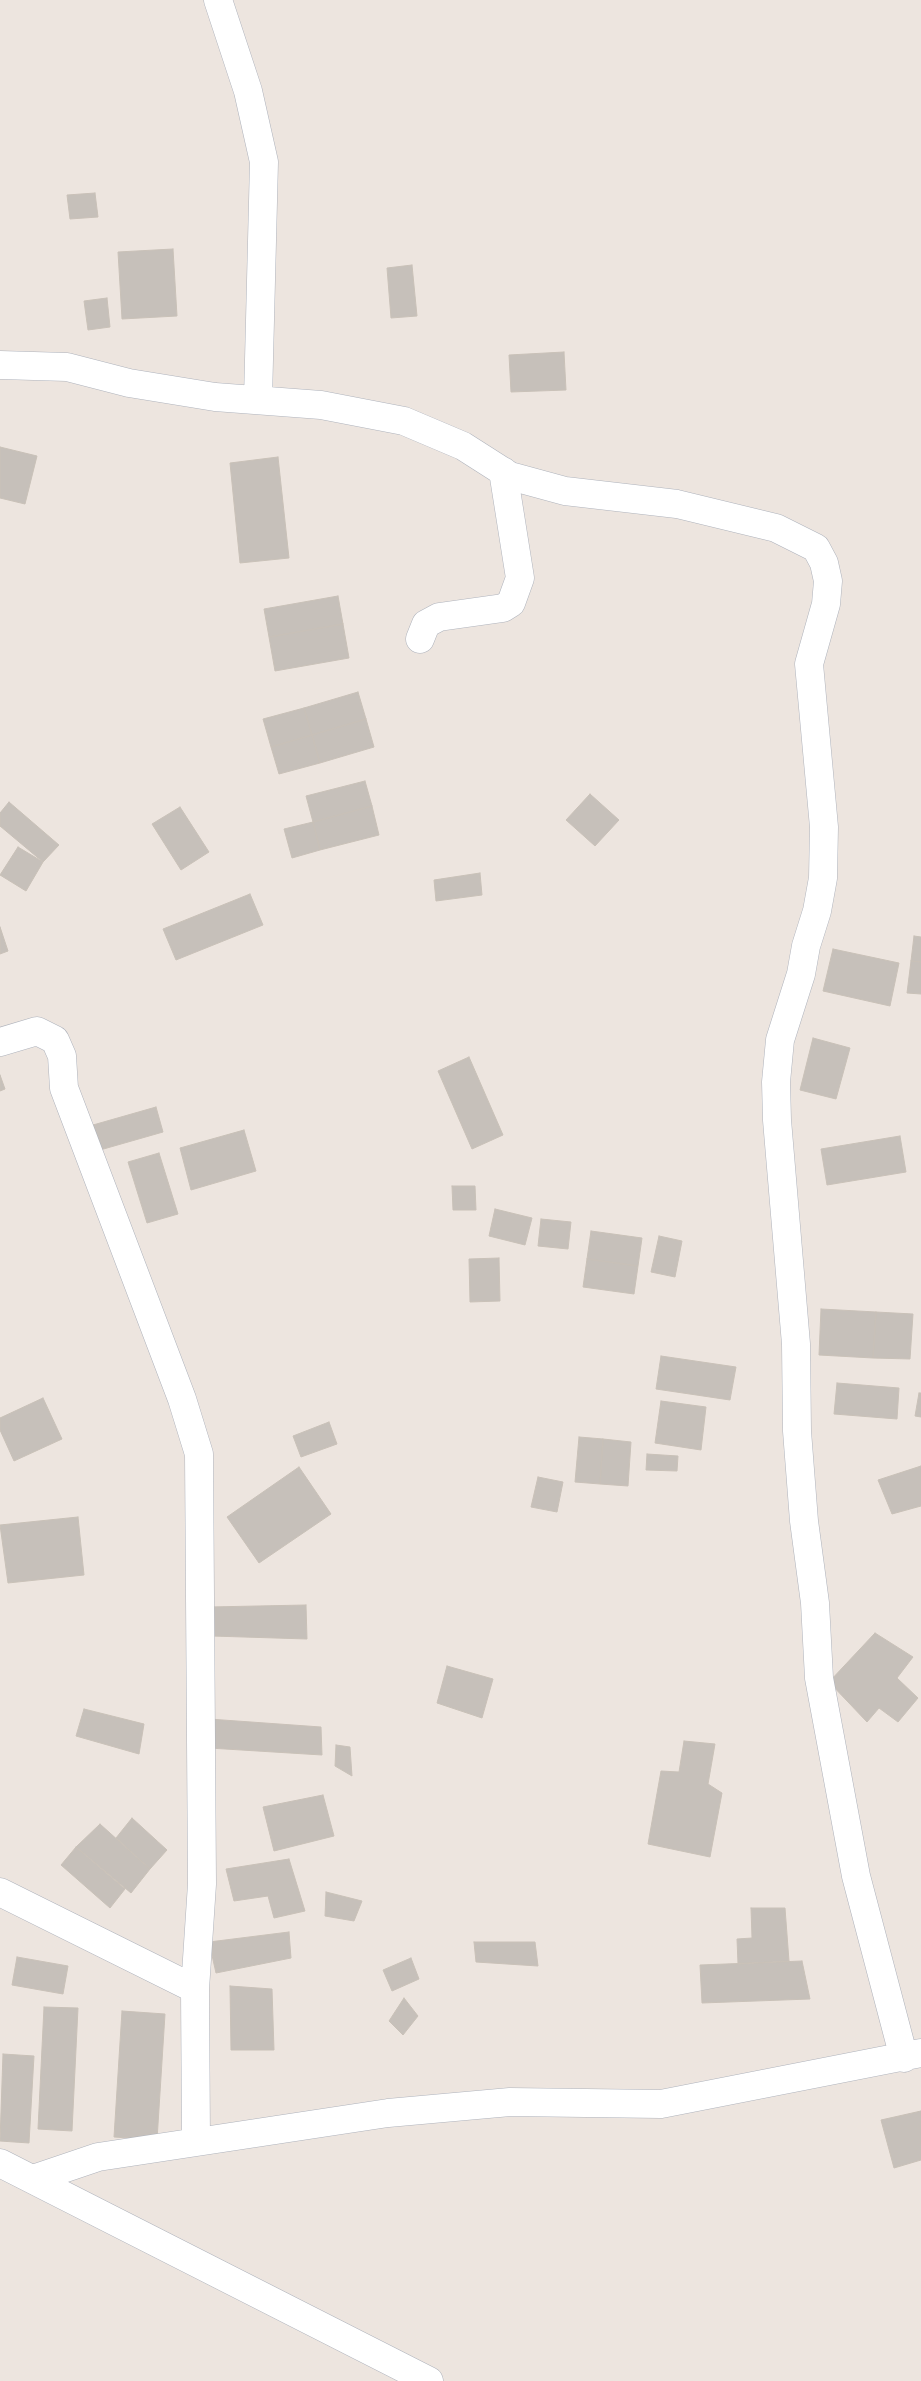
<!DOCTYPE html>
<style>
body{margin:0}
canvas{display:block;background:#ede5df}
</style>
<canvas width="921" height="2381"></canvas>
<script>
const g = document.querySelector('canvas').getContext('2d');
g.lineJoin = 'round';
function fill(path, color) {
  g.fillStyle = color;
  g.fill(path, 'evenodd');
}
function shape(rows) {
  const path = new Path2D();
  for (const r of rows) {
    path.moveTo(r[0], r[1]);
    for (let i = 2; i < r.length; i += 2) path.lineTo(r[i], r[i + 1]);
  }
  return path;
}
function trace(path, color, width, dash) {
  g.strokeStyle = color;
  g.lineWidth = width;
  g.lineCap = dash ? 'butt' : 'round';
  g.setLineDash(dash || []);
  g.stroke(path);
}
const building = shape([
 [95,193,98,217,70,219,67,195,95,193],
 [173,249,177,316,122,319,118,252,173,249],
 [412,265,417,316,391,318,387,268,412,265],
 [107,298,110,327,88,330,84,301,107,298],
 [564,352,566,390,511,392,509,355,564,352],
 [0,447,37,456,25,504,0,498,0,447],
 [278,457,289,558,240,563,230,463,278,457],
 [338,596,343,624,269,637,264,609,338,596],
 [343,624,349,658,275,671,269,637,343,624],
 [358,692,366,719,312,735,304,708,358,692],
 [304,708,312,735,271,747,263,719,304,708],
 [366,719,374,747,320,763,312,735,366,719],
 [312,735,320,763,279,774,271,747,312,735],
 [365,781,372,806,313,822,306,796,365,781],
 [590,794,619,820,595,846,566,820,590,794],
 [9,802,59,845,43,862,0,826,0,813,9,802],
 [372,806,379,835,320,850,313,822,372,806],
 [180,807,209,852,181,870,152,824,180,807],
 [313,822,320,850,292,858,284,829,313,822],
 [18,847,43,862,26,891,0,875,18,847],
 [480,873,482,895,436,901,434,880,480,873],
 [250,894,263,925,176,960,163,929,250,894],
 [0,927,8,951,0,954,0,927],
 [914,936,921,937,921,962,911,961,914,936],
 [833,949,899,963,890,1006,823,991,833,949],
 [911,961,921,962,921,994,907,993,911,961],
 [813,1038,850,1048,836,1099,800,1090,813,1038],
 [469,1057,503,1135,472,1149,438,1071,469,1057],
 [0,1075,5,1089,0,1091,0,1075],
 [156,1107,163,1132,100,1150,93,1125,156,1107],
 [244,1130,256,1171,191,1190,180,1148,244,1130],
 [900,1136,906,1172,827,1185,821,1149,900,1136],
 [159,1153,178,1214,147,1223,128,1162,159,1153],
 [452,1186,475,1186,476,1210,453,1210,452,1186],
 [495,1209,532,1218,525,1245,489,1236,495,1209],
 [541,1219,571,1222,568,1249,538,1246,541,1219],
 [591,1231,642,1238,638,1266,587,1259,591,1231],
 [659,1236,682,1241,675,1277,651,1272,659,1236],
 [499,1258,500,1301,470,1302,469,1259,499,1258],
 [587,1259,638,1266,634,1294,583,1287,587,1259],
 [821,1309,876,1312,873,1358,819,1355,821,1309],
 [876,1312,913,1314,910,1359,873,1358,876,1312],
 [661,1356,736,1367,730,1400,656,1389,661,1356],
 [837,1383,899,1388,897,1419,834,1414,837,1383],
 [919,1393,921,1393,921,1417,915,1416,919,1393],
 [43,1398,62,1439,14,1461,0,1430,0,1418,43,1398],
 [661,1401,706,1407,701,1450,655,1443,661,1401],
 [329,1422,337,1444,301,1457,293,1436,329,1422],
 [579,1437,603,1439,600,1484,575,1482,579,1437],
 [603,1439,631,1442,628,1486,600,1484,603,1439],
 [647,1454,678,1456,677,1471,646,1470,647,1454],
 [921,1466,921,1506,892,1514,878,1480,921,1466],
 [299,1467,331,1514,259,1563,227,1517,299,1467],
 [538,1477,563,1482,557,1512,531,1507,538,1477],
 [78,1517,84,1575,8,1583,0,1525,78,1517],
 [306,1605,307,1639,212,1636,209,1607,306,1605],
 [875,1633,913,1657,897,1678,918,1698,898,1722,879,1708,867,1722,829,1682,875,1633],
 [447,1666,493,1679,482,1718,437,1703,447,1666],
 [84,1709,144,1724,139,1754,76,1736,84,1709],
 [209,1719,321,1727,322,1755,209,1748,209,1719],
 [684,1741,715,1744,708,1784,722,1793,710,1857,648,1844,661,1771,679,1772,684,1741],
 [336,1745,350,1747,352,1776,335,1766,336,1745],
 [323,1795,334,1836,274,1851,263,1807,323,1795],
 [132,1818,167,1850,150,1869,116,1838,132,1818],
 [100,1824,150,1869,131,1893,76,1847,100,1824],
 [76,1847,125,1889,110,1908,61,1865,76,1847],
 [289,1859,305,1911,274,1918,268,1896,234,1901,226,1869,289,1859],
 [326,1892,362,1901,354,1921,325,1916,326,1892],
 [751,1908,785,1908,789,1961,738,1964,737,1939,752,1938,751,1908],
 [289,1932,291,1958,216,1973,209,1942,289,1932],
 [474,1942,535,1942,538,1966,476,1962,474,1942],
 [17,1957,68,1966,63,1994,12,1985,17,1957],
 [411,1958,419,1979,392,1991,383,1970,411,1958],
 [802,1961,810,1999,702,2003,700,1965,802,1961],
 [230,1986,272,1989,274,2050,231,2050,230,1986],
 [404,1998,418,2016,403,2035,389,2021,404,1998],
 [44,2007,78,2008,72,2131,38,2129,44,2007],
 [122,2011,165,2014,157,2140,114,2137,122,2011],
 [3,2054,34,2056,29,2143,0,2141,3,2054],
 [921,2111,921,2160,894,2168,881,2120,921,2111]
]);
fill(building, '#c6c0ba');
trace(building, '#c9c1b8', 1);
const street = shape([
 [218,0,248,91,264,162,258,399],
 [0,365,67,367,129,383,215,397,321,405,404,421,463,446,510,476,565,491,677,504,776,528,816,548,824,563,828,581,826,604,809,664,824,827,823,878,817,911,806,946,801,974,780,1040,776,1082,777,1120,796,1344,797,1431,804,1521,815,1603,819,1678,856,1876,904,2058],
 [420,639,426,624,439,617,503,608,511,603,520,578,503,471],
 [0,1042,37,1031,55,1040,62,1056,64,1088,182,1399,199,1454,202,1884,195,1989,196,2141],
 [0,1892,195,1989],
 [0,2163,429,2381],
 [33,2179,98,2157,388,2113,510,2102,661,2104,921,2053]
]);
trace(street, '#afb3bc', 29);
trace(street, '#fff', 28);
</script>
